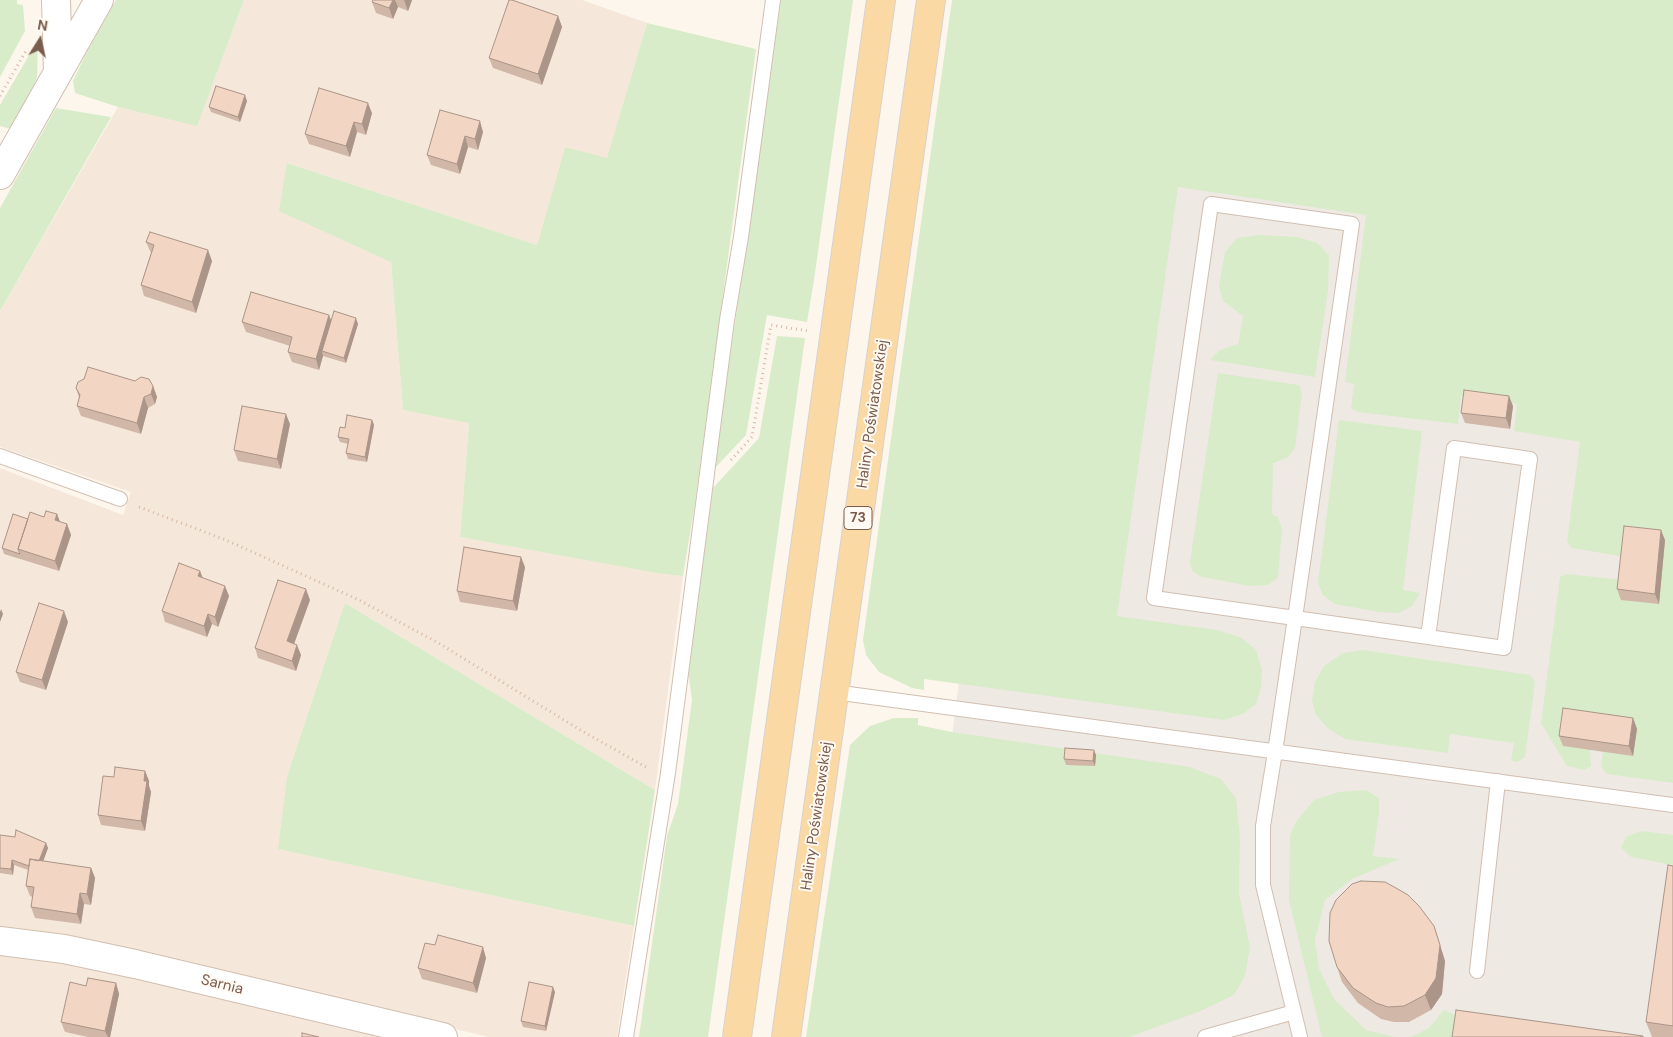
<!DOCTYPE html>
<meta charset="utf-8">
<style>
body{margin:0}
#map{position:relative;width:1673px;height:1037px;overflow:hidden;background:#fdf6ec;font-family:"DM Sans",sans-serif}
canvas{display:block}
.north{position:absolute;left:15px;top:15px;width:50px;height:50px;-webkit-text-stroke:4px #fffaf3;paint-order:stroke;rotate:10deg;font-size:14px;font-weight:700;line-height:20px;text-align:center;color:#7a5c4d}
.north::after{content:'';display:block;margin:auto;width:18px;height:22px;background:#7a5c4d;clip-path:polygon(50% 0,100% 100%,50% 72%,0 100%)}
</style>
<div id="map">
<canvas width="1673" height="1037"></canvas>
<div class="north">N</div>
</div>
<script>
const g = document.querySelector('canvas').getContext('2d');
g.lineJoin = 'round';
function fill(path, color) {
  g.fillStyle = color;
  g.fill(path, 'evenodd');
}
function shape(rows) {
  const path = new Path2D();
  for (const r of rows) {
    path.moveTo(r[0], r[1]);
    for (let i = 2; i < r.length; i += 2) path.lineTo(r[i], r[i + 1]);
  }
  return path;
}
function trace(path, color, width, dash) {
  g.strokeStyle = color;
  g.lineWidth = width;
  g.lineCap = dash ? 'butt' : 'round';
  g.setLineDash(dash || []);
  g.stroke(path);
}
function drawText(font, color, halo, rows, align = 'center') {
  g.font = font + ' "DM Sans",sans-serif';
  g.lineWidth = 4;
  g.setLineDash([]);
  g.textBaseline = 'middle';
  g.strokeStyle = halo;
  g.fillStyle = color;
  for (const [text, x, y, turn = 0] of rows) {
    g.save();
    g.translate(x, y);
    g.rotate((+turn || 0) * Math.PI / 180);
    g.textAlign = isNaN(turn) ? turn : align;
    if (halo) g.strokeText(text, 0, 0);
    g.fillText(text, 0, 0);
    g.restore();
  }
}
fill(shape([
 [244,0,582,0,647,23,607,159,565,147,537,245,287,163,391,262,403,410,469,422,460,537,683,576,655,790,345,603,279,849,634,926,617,1037,489,1037,122,951,0,931,0,468,123,515,131,492,0,447,0,311,118,107,197,125],
 [0,950,74,960,397,1037,0,1037]
]), '#f5e8da');
fill(shape([
 [1004,130,1397,195,1673,405,1673,1037,866,1037,944,796,959,683]
]), '#efe9e4');
fill(shape([
 [0,0,17,0,17,4,23,5,25,31,0,77],
 [116,0,244,0,197,126,118,107,75,93,73,81,86,54],
 [781,0,853,0,814,280,807,322,767,315,746,435,714,469],
 [952,0,1673,0,1673,783,1607,774,1601,767,1603,752,1590,750,1591,766,1585,770,1567,766,1541,723,1560,577,1567,574,1623,580,1625,557,1572,548,1567,542,1580,442,1514,431,1517,404,1461,396,1458,424,1358,412,1351,408,1354,384,1345,382,1366,215,1178,187,1117,616,1217,630,1242,638,1256,650,1262,670,1261,688,1256,704,1243,714,1224,720,924,679,924,690,912,688,879,672,866,655,863,640],
 [647,23,756,49,695,503,683,576,657,573,460,537,469,423,403,410,391,262,279,211,287,163,537,245,565,147,607,158],
 [38,40,37,77,31,93,11,129,0,126,0,105],
 [56,108,111,117,0,311,0,208],
 [1260,235,1298,237,1317,243,1329,255,1328,291,1315,377,1210,360,1220,350,1238,344,1243,316,1223,301,1219,286,1225,252,1237,238],
 [777,336,805,338,708,1037,639,1037,667,836,678,804,692,700,688,671,713,488,759,438],
 [1218,373,1299,385,1302,393,1295,448,1287,458,1273,463,1272,514,1278,517,1282,529,1278,578,1268,585,1250,586,1202,577,1192,571,1190,562],
 [1339,420,1422,431,1403,590,1420,593,1412,606,1399,613,1379,612,1335,604,1323,595,1318,583],
 [345,603,655,790,634,926,278,849,287,777],
 [1363,650,1530,675,1535,682,1525,757,1517,762,1511,761,1514,743,1450,734,1448,753,1345,739,1330,730,1316,715,1312,701,1315,682,1324,666,1343,653],
 [894,718,918,718,918,725,952,732,1190,767,1221,779,1236,798,1240,837,1239,894,1250,947,1245,976,1234,995,1201,1011,1129,1037,806,1037,850,745,870,726],
 [1366,790,1379,798,1379,814,1373,856,1399,859,1352,879,1325,900,1315,940,1319,969,1334,999,1366,1030,1395,1037,1322,1037,1289,900,1290,835,1296,822,1314,800,1339,792],
 [1642,831,1673,835,1673,865,1631,857,1621,847,1627,836],
 [1444,1010,1458,1016,1455,1037,1411,1037,1429,1028]
]), '#d8ecc9');
const service = shape([
 [0,456,120,499],
 [834,692,1673,805],
 [1477,971,1498,781],
 [626,1037,668,773,727,320,741,237,773,0],
 [1205,1037,1294,1012],
 [1300,1037,1263,885,1263,826,1275,752,1295,618,1352,224,1211,204,1154,598,1295,618,1428,637,1504,648,1530,459,1454,448,1428,637]
]);
const minor = shape([
 [56,0,58,72],
 [0,175,99,0],
 [0,941,64,949,135,964,443,1037]
]);
const primary = shape([
 [737,1037,881,0],
 [786,1037,931,0]
]);
trace(service, '#d1beb0', 16);
trace(minor, '#d1beb0', 30);
trace(primary, '#dad1cd', 30);
trace(shape([
 [0,96,27,49],
 [731,460,752,437,771,325,808,331],
 [139,507,226,540,359,600,440,644,582,731,646,767]
]), '#d9b8a5', 3, [1, 4]);
trace(service, '#fff', 14);
trace(minor, '#fff', 28);
trace(primary, '#fbd9a5', 28);
fill(shape([
 [373,0,412,0,408,11,398,7,393,19,376,13,372,2],
 [558,16,562,27,542,85,493,68,489,58],
 [247,101,240,122,211,112,209,107],
 [440,110,483,132,478,150,468,147,460,174,431,165,427,155],
 [372,113,366,135,357,132,350,157,309,144,305,134],
 [146,242,212,261,196,313,144,296,141,285,151,253],
 [331,320,358,324,346,363,323,356,319,370,292,362,288,352,290,346,246,332,242,322],
 [153,386,157,397,155,404,148,408,141,434,81,416,77,406,79,398,76,388],
 [1513,406,1510,429,1465,423,1461,413],
 [372,420,374,425,367,462,348,459,346,453,348,444,340,442,338,437],
 [290,424,281,469,238,461,234,450],
 [57,514,60,522,67,524,71,535,59,571,4,554,2,548,28,519],
 [1665,540,1659,604,1621,600,1617,589],
 [525,567,517,611,460,602,457,591],
 [200,571,202,578,229,596,218,627,212,624,207,637,165,622,162,611],
 [310,600,294,644,301,655,296,671,258,658,255,648],
 [68,622,46,690,20,682,16,672],
 [1633,718,1637,729,1633,756,1563,746,1559,736],
 [1096,755,1095,766,1066,765,1064,759],
 [145,771,149,781,149,786,151,792,145,831,101,825,98,815,114,777],
 [0,835,46,843,48,848,43,861,91,868,95,878,91,905,84,904,81,924,35,918,31,907,33,897,30,896,26,886,28,870,14,865,13,875,0,873],
 [1673,866,1673,1037,1652,1037,1646,1022],
 [1434,926,1445,961,1442,994,1431,1010,1409,1022,1394,1022,1381,1019,1358,1003,1342,982,1337,967],
 [435,945,486,958,477,993,422,979,418,968],
 [116,983,119,994,110,1037,88,1037,65,1032,61,1022],
 [555,992,546,1031,523,1027,521,1021]
]), '#d1b7a8');
fill(shape([
 [393,0,395,0,398,7,393,19,389,8],
 [404,0,412,0,408,11],
 [558,16,562,27,542,85,538,74],
 [245,95,247,101,240,122,238,117],
 [368,103,372,113,366,135,362,124],
 [480,121,483,132,478,150,475,139],
 [354,122,357,132,350,157,346,146],
 [465,136,468,147,460,174,457,164],
 [208,250,212,261,196,313,192,302],
 [329,315,333,325,322,351,323,356,319,370,316,359],
 [356,318,358,324,346,363,344,358],
 [153,386,157,397,155,404,151,394],
 [1509,396,1513,406,1510,429,1506,418],
 [144,397,148,408,141,434,137,423],
 [286,414,290,424,281,469,277,459],
 [372,420,374,425,367,462,365,457],
 [57,514,61,525,55,520],
 [67,524,71,535,59,571,55,561],
 [1661,530,1665,540,1659,604,1655,594],
 [521,557,525,567,517,611,513,601],
 [200,571,204,581,198,576],
 [225,586,229,596,218,627,215,617],
 [306,589,310,600,291,652,287,641],
 [1,609,3,614,0,622,0,612],
 [64,611,68,622,46,690,42,680],
 [208,614,212,624,207,637,204,626],
 [297,645,301,655,296,671,292,661],
 [1633,718,1637,729,1633,756,1629,746],
 [1094,750,1096,755,1095,766,1093,761],
 [145,771,149,781,149,786,151,792,145,831,141,821],
 [46,843,48,848,41,867,39,861],
 [12,860,14,865,13,875,11,869],
 [91,868,95,878,91,905,87,894],
 [80,893,84,904,81,924,77,914],
 [1434,926,1445,961,1442,994,1431,1010,1425,995],
 [483,947,486,958,477,993,473,983],
 [116,983,119,994,110,1037,108,1037,105,1031],
 [553,987,555,992,546,1031,545,1026]
]), '#aa9588');
const building = shape([
 [373,0,393,0,389,8,372,2,373,0],
 [509,0,512,0,558,16,538,74,489,58,509,0],
 [216,86,245,95,238,117,209,107,216,86],
 [319,88,368,103,362,124,354,122,346,146,305,134,319,88],
 [440,110,480,121,475,139,465,136,457,164,427,155,440,110],
 [150,232,208,250,192,302,141,285,154,245,146,242,150,232],
 [251,292,329,315,316,359,288,352,292,337,242,322,251,292],
 [334,311,356,318,344,358,322,351,334,311],
 [88,367,135,381,141,377,149,379,153,386,151,394,144,397,137,423,77,406,80,395,76,388,78,382,84,379,88,367],
 [1464,390,1509,396,1506,418,1461,413,1464,390],
 [242,406,286,414,277,459,234,450,242,406],
 [347,415,372,420,365,457,346,453,349,439,338,437,340,427,345,428,347,415],
 [46,511,57,514,55,520,67,524,55,561,18,549,30,512,44,517,46,511],
 [13,514,28,519,18,549,20,554,2,548,13,514],
 [1624,526,1661,530,1655,594,1617,589,1624,526],
 [464,547,521,557,513,601,457,591,464,547],
 [179,563,200,571,198,576,225,586,215,617,208,614,204,626,162,611,179,563],
 [278,580,306,589,287,641,297,645,292,661,255,648,278,580],
 [39,603,64,611,42,680,16,672,39,603],
 [1563,708,1633,718,1629,746,1559,736,1563,708],
 [1065,748,1094,750,1093,761,1064,759,1065,748],
 [115,767,145,771,144,781,147,781,141,821,98,815,103,776,114,777,115,767],
 [16,830,46,843,39,861,30,859,29,866,12,860,11,869,0,868,0,835,15,837,16,830],
 [30,859,91,868,87,894,80,893,77,914,31,907,34,887,26,886,30,859],
 [1668,865,1673,866,1673,1026,1646,1022,1668,865],
 [1361,881,1385,882,1396,888,1408,895,1419,906,1434,926,1440,945,1436,978,1425,995,1404,1006,1388,1007,1376,1003,1353,988,1337,967,1329,941,1330,913,1336,900,1352,884,1361,881],
 [438,935,483,947,473,983,418,968,425,943,435,945,438,935],
 [88,978,116,983,105,1031,61,1022,70,982,86,986,88,978],
 [529,982,553,987,545,1026,521,1021,529,982],
 [1456,1010,1643,1036,1643,1037,1452,1037,1456,1010],
 [302,1033,319,1037,302,1037,302,1033]
]);
fill(building, '#f3d5c3');
trace(building, '#aa9588', 1);
for (const [x, y, w] of [
 [858,518,28]
]) {
  const box = new Path2D();
  box.roundRect(x - w / 2, y - 11.5, w, 23, 4);
  g.fillStyle = '#fffaf3';
  g.fill(box);
  trace(box, '#7a5c4d', 1);
}
drawText('bold 14px', '#7a5c4d', null, [
 ["73",858,518]
]);
drawText('15px', '#7a5c4d', '#fffaf3', [
 ["Haliny Poświatowskiej",873,414,-82],
 ["Haliny Poświatowskiej",817,816,-82],
 ["Sarnia",222,985,14]
]);
</script>
